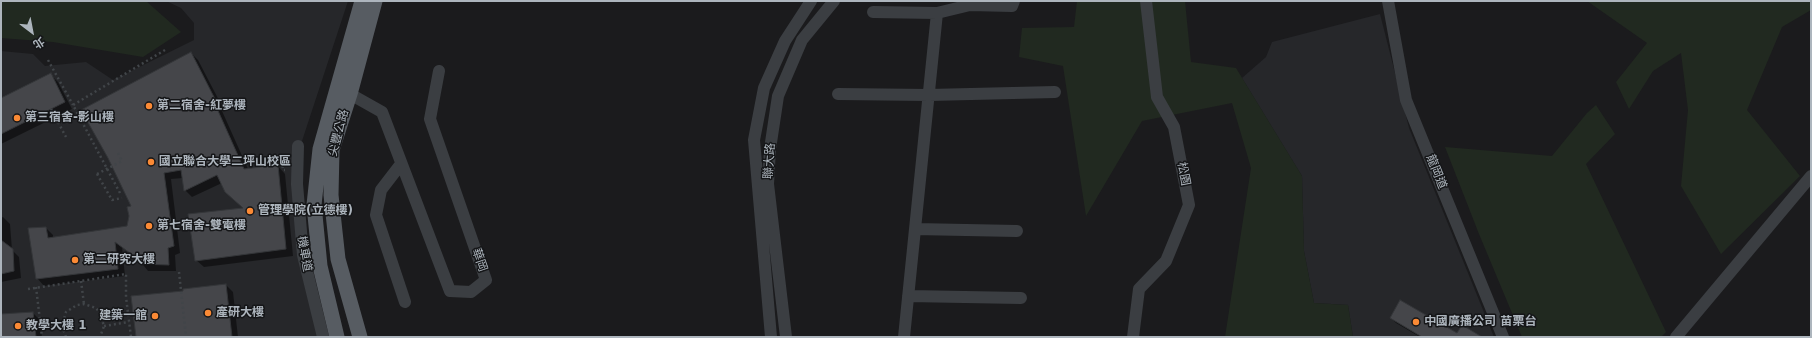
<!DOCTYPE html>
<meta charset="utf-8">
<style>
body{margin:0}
#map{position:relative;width:1812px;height:338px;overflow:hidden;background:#1b1b1d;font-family:"DejaVu Sans","Noto Sans TC",sans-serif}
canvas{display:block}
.frame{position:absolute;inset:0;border:2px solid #adb5bd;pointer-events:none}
.north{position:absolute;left:12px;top:12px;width:40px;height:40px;-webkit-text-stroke:3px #151618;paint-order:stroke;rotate:148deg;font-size:11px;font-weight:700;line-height:16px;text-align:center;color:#adb5bd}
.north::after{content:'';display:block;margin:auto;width:14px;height:18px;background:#adb5bd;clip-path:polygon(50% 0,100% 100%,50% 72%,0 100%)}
</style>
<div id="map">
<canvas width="1812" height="338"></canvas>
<div class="frame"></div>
<div class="north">北</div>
</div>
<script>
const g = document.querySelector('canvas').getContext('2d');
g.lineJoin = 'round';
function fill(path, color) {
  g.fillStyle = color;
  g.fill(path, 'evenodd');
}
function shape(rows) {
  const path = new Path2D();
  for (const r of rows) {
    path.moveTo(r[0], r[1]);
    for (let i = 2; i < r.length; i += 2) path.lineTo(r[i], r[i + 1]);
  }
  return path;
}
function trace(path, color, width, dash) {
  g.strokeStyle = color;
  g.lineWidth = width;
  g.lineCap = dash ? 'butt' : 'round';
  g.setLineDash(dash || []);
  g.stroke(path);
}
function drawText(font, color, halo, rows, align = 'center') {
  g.font = font + ' "DejaVu Sans","Noto Sans TC",sans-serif';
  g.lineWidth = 3;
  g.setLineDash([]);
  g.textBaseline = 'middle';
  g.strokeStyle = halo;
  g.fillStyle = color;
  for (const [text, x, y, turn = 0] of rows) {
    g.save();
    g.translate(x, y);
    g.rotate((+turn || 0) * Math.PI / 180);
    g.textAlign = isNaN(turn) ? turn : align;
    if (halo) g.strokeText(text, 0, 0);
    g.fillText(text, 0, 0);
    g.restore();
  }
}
fill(shape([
 [166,1,348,1,302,141,300,184,308,260,329,337,1,337,1,51,33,54,45,66,86,62,113,80,194,40,194,23,181,8],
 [1380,14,1409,128,1494,337,1353,337,1348,305,1314,303,1304,251,1302,176,1242,78,1266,57,1272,42]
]), '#26272a');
fill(shape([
 [1,1,146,1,181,32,143,57,53,42,1,38],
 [1077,1,1185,1,1191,62,1236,68,1302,176,1304,251,1314,303,1348,305,1353,337,1225,337,1251,168,1232,103,1142,121,1086,216,1063,66,1019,57,1022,28,1074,27],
 [1587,1,1811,1,1811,10,1782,27,1747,110,1800,176,1721,254,1681,186,1688,110,1681,53,1653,71,1629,109,1616,82,1647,43],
 [1596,105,1615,134,1586,164,1666,332,1661,337,1522,337,1479,234,1445,147,1552,156,1587,113]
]), '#212920');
fill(shape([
 [191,53,198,60,224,110,222,111,248,169,278,166,285,174,293,256,204,267,196,260,244,209,226,192,222,183,192,197,185,190,183,178,171,179,180,253,175,255,176,271,148,271,140,261,122,247,125,276,44,286,37,278,46,228,53,235,53,238,128,226,132,206],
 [51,75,58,82,72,109,1,144,1,99],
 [3,217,10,224,12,250,19,257,21,278,1,282,1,218],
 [226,285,233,292,238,337,137,337,184,292],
 [33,313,40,320,42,337,1,337,1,315],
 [1391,318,1457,335,1478,337,1420,337,1396,323]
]), '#0007');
const building = shape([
 [191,52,217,103,215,104,244,169,278,165,286,249,195,261,188,214,243,208,225,192,217,175,184,191,181,170,164,173,174,246,168,248,169,265,140,264,138,259,115,242,118,269,36,279,28,228,46,227,48,238,127,226,129,216,127,207,131,206,108,158,81,110,191,52],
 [51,73,65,102,1,134,1,98,51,73],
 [1,240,13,249,14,271,1,274,1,240],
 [226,284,232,337,136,337,131,296,183,291,183,289,226,284],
 [1400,300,1457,333,1462,325,1482,337,1422,337,1390,318,1400,300],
 [33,312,36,337,1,337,1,314,33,312]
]);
fill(building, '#45464a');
trace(building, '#343639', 1);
trace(shape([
 [48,60,73,105],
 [51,109,66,137],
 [118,153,122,161],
 [257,160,282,161,283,170,285,170],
 [97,174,112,200,122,198],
 [120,193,73,105,165,50],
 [179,272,186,337],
 [81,281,84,304],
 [36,287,42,337],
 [28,289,126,274,126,297,131,337],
 [104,326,129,322],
 [41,328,62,326],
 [66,337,62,326,66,312,77,305,84,304,96,308,100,313,104,326,100,337]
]), '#414549', 2.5, [2, 3]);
trace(shape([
 [1388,1,1406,100,1503,337],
 [873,12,937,13,970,5,1012,6,1014,1],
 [342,93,350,94,382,112,450,291,471,292,486,280,430,119,439,71],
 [838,94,929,95,1055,92],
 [298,146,297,184,303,255,323,337],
 [401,164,381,190,376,215,405,302],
 [915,229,1017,231],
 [908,296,1021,298],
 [771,337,754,140,764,88,785,41,811,1],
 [786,337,768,184,770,149,778,96,802,40,834,1],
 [904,337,937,13],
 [1133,337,1139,289,1166,261,1189,205,1174,127,1157,97,1146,1],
 [1676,337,1811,176]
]), '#3b3e42', 12);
trace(shape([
 [337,337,320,266,314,205,320,149,362,1],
 [360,337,338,259,331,195,332,150,350,94,375,1]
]), '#575c62', 15);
trace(shape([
 [97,174,122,161]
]), '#414549', 2.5, [2, 3]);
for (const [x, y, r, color] of [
 [149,106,4,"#fb8a35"],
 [17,118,4,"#fb8a35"],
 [151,162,4,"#fb8a35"],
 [250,211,4,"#fb8a35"],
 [149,226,4,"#fb8a35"],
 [75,260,4,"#fb8a35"],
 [208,313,4,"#fb8a35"],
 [155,316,4,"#fb8a35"],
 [1416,322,4,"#fb8a35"],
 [18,326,4,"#fb8a35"]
]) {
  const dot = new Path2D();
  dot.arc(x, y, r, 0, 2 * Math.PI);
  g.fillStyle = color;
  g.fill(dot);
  trace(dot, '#151618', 1.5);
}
drawText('bold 12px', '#adb5bd', '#151618', [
 ["第二宿舍-紅夢樓",157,106],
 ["第三宿舍-影山樓",25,118],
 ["國立聯合大學二坪山校區",159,162],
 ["管理學院(立德樓)",258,211],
 ["第七宿舍-雙電樓",157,226],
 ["第二研究大樓",83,260],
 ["產研大樓",216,313],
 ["建築一館",147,316,"right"],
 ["中國廣播公司 苗栗台",1424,322],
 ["教學大樓 1",26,326]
], 'left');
drawText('12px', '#adb5bd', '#151618', [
 ["尖豐公路",339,133,-75],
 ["聯大路",770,161,-86],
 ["龍岡道",1436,172,68],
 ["松園",1183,174,79],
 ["機車道",304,254,80],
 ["華岡",479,260,71]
]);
</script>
